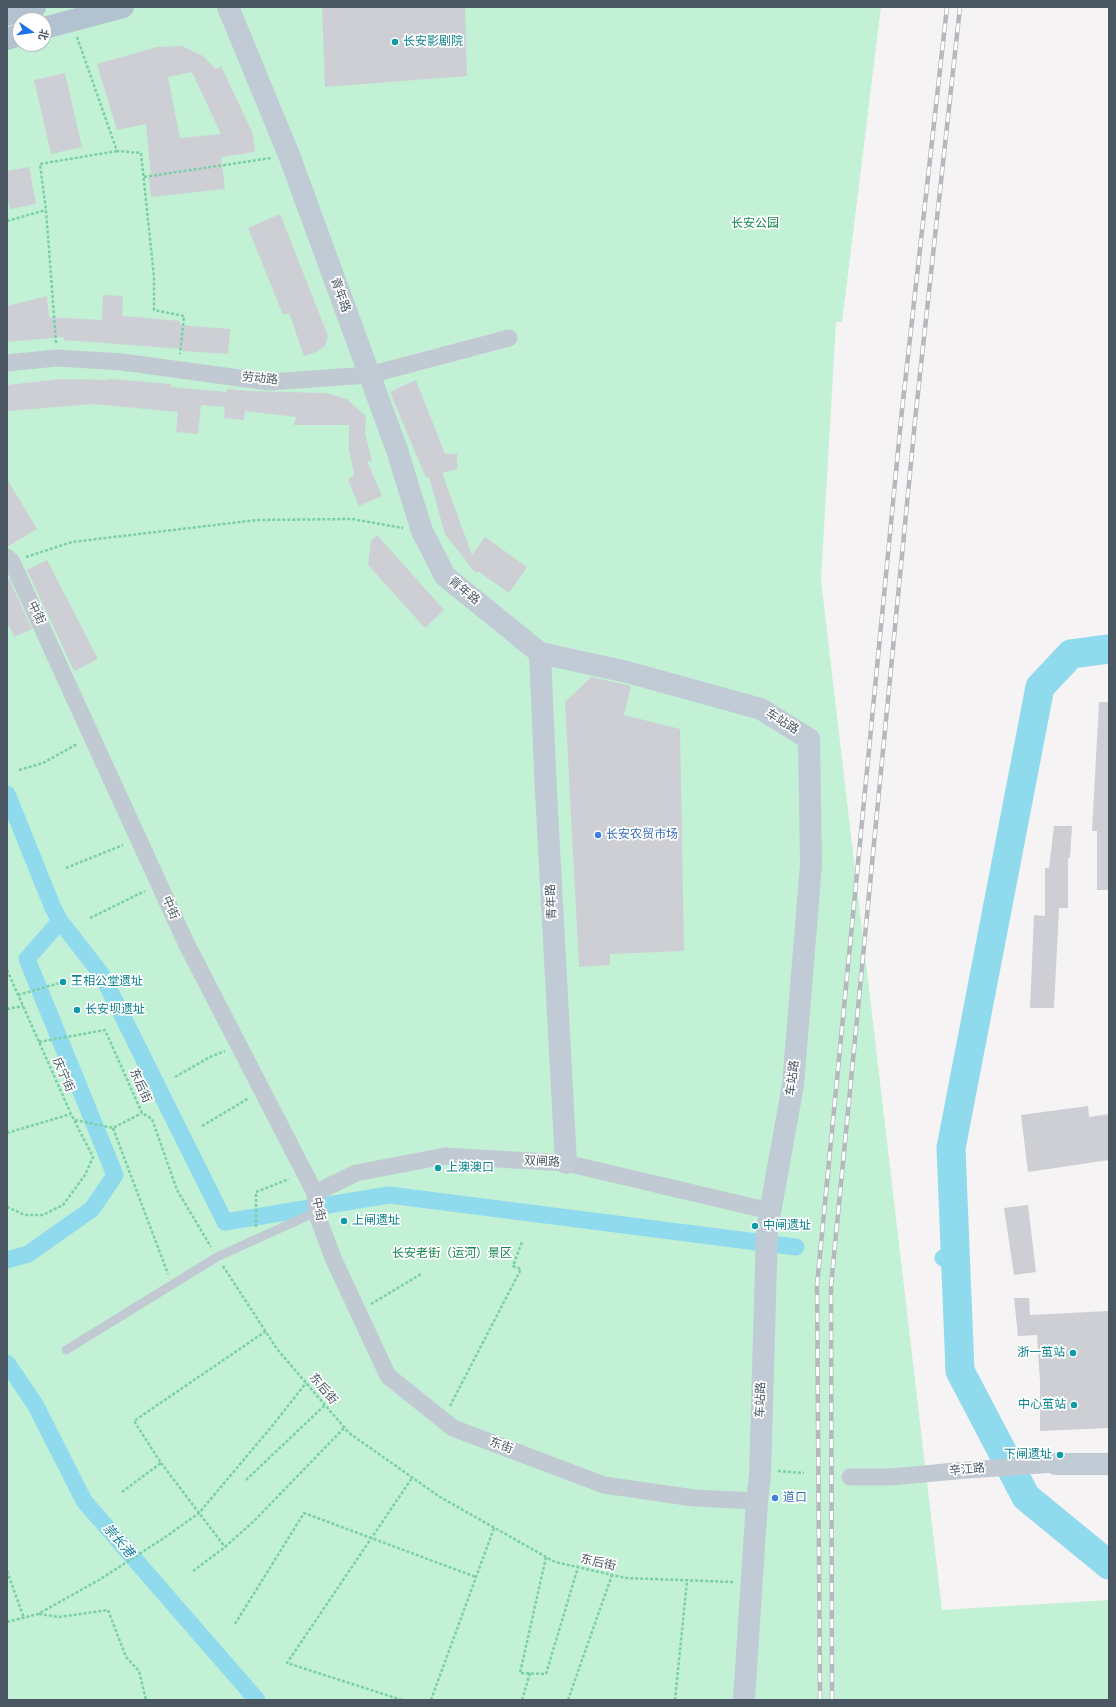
<!DOCTYPE html>
<meta charset="utf-8">
<style>
body{margin:0}
#map{position:relative;width:1116px;height:1707px;overflow:hidden;background:#f5f3f3;font-family:"Varela Round","Noto Sans SC",sans-serif}
canvas{display:block}
.frame{position:absolute;inset:0;border:8px solid #4a5661;pointer-events:none}
.north{position:absolute;left:12px;top:12px;width:40px;height:40px;box-sizing:border-box;background:#fff;border:1px solid #b7bbc0;border-radius:50%;rotate:103deg;font-size:11px;font-weight:700;line-height:16px;text-align:center;color:#4a5661}
.north::after{content:'';display:block;margin:auto;width:14px;height:18px;background:#1a73e8;clip-path:polygon(50% 0,100% 100%,50% 72%,0 100%)}
</style>
<div id="map">
<canvas width="1116" height="1707"></canvas>
<div class="frame"></div>
<div class="north">北</div>
</div>
<script>
const g = document.querySelector('canvas').getContext('2d');
g.lineJoin = 'round';
function fill(path, color) {
  g.fillStyle = color;
  g.fill(path, 'evenodd');
}
function shape(rows) {
  const path = new Path2D();
  for (const r of rows) {
    path.moveTo(r[0], r[1]);
    for (let i = 2; i < r.length; i += 2) path.lineTo(r[i], r[i + 1]);
  }
  return path;
}
function trace(path, color, width, dash) {
  g.strokeStyle = color;
  g.lineWidth = width;
  g.lineCap = dash ? 'butt' : 'round';
  g.setLineDash(dash || []);
  g.stroke(path);
}
function drawText(font, color, halo, rows, align = 'center') {
  g.font = font + ' "Varela Round","Noto Sans SC",sans-serif';
  g.lineWidth = 3.5;
  g.setLineDash([]);
  g.textBaseline = 'middle';
  g.strokeStyle = halo;
  g.fillStyle = color;
  for (const [text, x, y, turn = 0] of rows) {
    g.save();
    g.translate(x, y);
    g.rotate((+turn || 0) * Math.PI / 180);
    g.textAlign = isNaN(turn) ? turn : align;
    if (halo) g.strokeText(text, 0, 0);
    g.fillText(text, 0, 0);
    g.restore();
  }
}
fill(shape([
 [7,7,881,7,842,322,836,322,821,580,942,1610,1109,1600,1109,1700,7,1700],
 [20,20,44,20,44,44,20,44]
]), '#c3f1d5');
trace(shape([
 [7,794,53,908,60,921,102,975,225,1222,389,1195,796,1247],
 [943,1258,956,1259],
 [7,1260,28,1254,92,1209,115,1175,27,959,60,921],
 [7,1363,36,1406,84,1501,257,1700]
]), '#90daee', 17);
trace(shape([
 [1109,649,1071,654,1040,687,951,1148,960,1371,1026,1497,1109,1565]
]), '#90daee', 29);
fill(shape([
 [344,7,465,7,467,76,325,87,322,8],
 [182,46,203,56,215,69,221,66,253,134,255,152,221,157,225,189,151,197,149,178,151,178,146,124,117,130,97,64,157,47],
 [192,72,221,134,180,138,168,77],
 [65,73,82,147,51,154,34,80],
 [29,167,36,204,10,209,7,194,7,171],
 [280,214,328,336,325,346,316,352,304,356,289,313,283,315,248,228],
 [103,295,123,296,122,316,180,321,180,325,230,329,228,354,182,351,183,349,63,340,64,337,7,342,7,306,47,296,49,317,102,320],
 [60,379,108,380,109,379,171,384,171,387,227,392,227,389,250,391,326,393,347,399,366,416,365,433,372,461,367,461,382,496,359,506,348,480,354,475,350,453,349,452,349,425,294,425,296,417,245,411,244,420,224,418,225,407,201,405,198,434,176,432,178,412,95,404,7,411,7,385],
 [416,380,445,454,457,454,457,469,442,473,472,555,485,537,527,567,509,593,478,571,476,573,467,563,467,562,445,534,429,477,426,478,390,392],
 [7,479,37,529,7,547],
 [377,535,444,610,425,628,368,565,371,541],
 [47,560,98,659,74,671,27,570],
 [9,579,32,629,14,637,7,622,7,580],
 [591,677,631,686,624,715,680,729,684,951,610,954,610,965,579,967,565,702],
 [1099,702,1109,702,1109,890,1097,890,1097,831,1092,831],
 [1054,826,1072,826,1070,858,1068,858,1068,908,1059,908,1054,1008,1030,1008,1034,915,1045,916,1045,868,1049,868],
 [1088,1106,1089,1117,1109,1114,1109,1160,1028,1172,1021,1115],
 [1028,1205,1036,1272,1014,1275,1004,1208],
 [1014,1298,1029,1298,1030,1315,1109,1311,1109,1428,1040,1431,1040,1381,1037,1335,1018,1336]
]), '#cdcfd5');
trace(shape([
 [77,37,117,151,141,153,154,277,154,310,184,316,180,354],
 [144,177,271,158],
 [7,221,46,210],
 [56,343,46,210,40,164,117,151],
 [26,557,72,542,257,520,352,519,403,528],
 [19,770,43,763,77,744],
 [66,868,123,845],
 [90,918,145,891],
 [7,970,71,1114,93,1157,85,1175,63,1205,43,1215,25,1215,7,1207],
 [18,995,63,982],
 [7,1009,23,1006],
 [39,1042,105,1030,142,1113,152,1119,177,1190,211,1247],
 [175,1077,210,1057,225,1051],
 [75,1120,113,1128,142,1113],
 [202,1126,249,1098],
 [113,1128,168,1274],
 [7,1133,71,1114],
 [256,1227,256,1192,289,1179],
 [223,1266,277,1349,349,1433,440,1497,555,1562,626,1578,733,1582],
 [371,1304,421,1274],
 [450,1406,521,1269,513,1266,522,1242],
 [161,1463,225,1547],
 [778,1471,804,1473],
 [246,1480,325,1405],
 [122,1492,161,1463,134,1421,266,1331],
 [546,1557,520,1673,546,1674,578,1567],
 [7,1571,24,1618],
 [193,1571,225,1547,254,1521,344,1428],
 [39,1614,59,1617,108,1610,126,1657,139,1671,146,1700],
 [7,1622,38,1614,99,1580,164,1538,199,1513,273,1425,306,1383],
 [235,1624,304,1513,476,1577],
 [402,1700,287,1663,412,1478],
 [431,1700,494,1528],
 [522,1700,530,1673],
 [568,1700,612,1575],
 [675,1700,687,1581]
]), '#7ad0a6', 2.5, [3, 2]);
trace(shape([
 [66,1350,217,1257,316,1212]
]), '#c1cad2', 9);
trace(shape([
 [7,363,57,358,122,362,269,382,369,375,509,338],
 [7,557,12,562,186,943,315,1193,316,1212,333,1258,388,1376,453,1428,604,1485,694,1498,757,1501],
 [315,1193,356,1173,445,1156,566,1163,770,1211],
 [850,1477,891,1477,967,1470,1056,1464]
]), '#c1cad2', 17);
trace(shape([
 [228,7,289,155,397,450,422,531,445,576,540,653,627,672,761,709,809,739,811,864,793,1085,767,1229,760,1475,757,1501,744,1700],
 [540,653,546,792,566,1163],
 [1056,1464,1109,1464]
]), '#c1cbd6', 22);
trace(shape([
 [7,15,35,7],
 [44,28,123,7],
 [7,39,20,35]
]), '#b3c2d1', 22);
const rail = shape([
 [820,1700,817,1285,902,410,947,7],
 [832,1700,831,1286,916,411,960,7]
]);
trace(rail, '#b5b8bd', 4.5);
trace(rail, '#fff', 3, [9]);
for (const [x, y, r, color] of [
 [395,42,4,"#0f9aa8"],
 [598,835,4,"#3f7fe0"],
 [63,982,4,"#0f9aa8"],
 [77,1010,4,"#0f9aa8"],
 [438,1168,4,"#0f9aa8"],
 [344,1221,4,"#0f9aa8"],
 [755,1226,4,"#0f9aa8"],
 [1073,1353,4,"#0f9aa8"],
 [1074,1405,4,"#0f9aa8"],
 [1060,1455,4,"#0f9aa8"],
 [775,1498,4,"#3f7fe0"]
]) {
  const dot = new Path2D();
  dot.arc(x, y, r, 0, 2 * Math.PI);
  g.fillStyle = color;
  g.fill(dot);
  trace(dot, '#fff', 1.5);
}
drawText('12px', '#0d838f', '#fff', [
 ["长安影剧院",403,42],
 ["王相公堂遗址",71,982],
 ["长安坝遗址",85,1010],
 ["上澳澳口",446,1168],
 ["上闸遗址",352,1221],
 ["中闸遗址",763,1226],
 ["浙一茧站",1065,1353,"right"],
 ["中心茧站",1066,1405,"right"],
 ["下闸遗址",1052,1455,"right"]
], 'left');
drawText('12px', '#17864f', '#fff', [
 ["长安公园",755,224],
 ["长安老街（运河）景区",452,1254]
]);
drawText('12px', '#4a5661', '#fff', [
 ["青年路",340,295,70],
 ["劳动路",260,379,5],
 ["青年路",464,591,39],
 ["中街",36,613,65],
 ["车站路",782,722,32],
 ["青年路",552,902,-93],
 ["中街",170,908,66],
 ["庆宁街",63,1075,66],
 ["车站路",793,1078,-83],
 ["东后街",140,1086,66],
 ["双闸路",542,1162,3],
 ["中街",318,1209,78],
 ["东后街",323,1389,50],
 ["车站路",761,1400,-88],
 ["东街",501,1446,20],
 ["辛江路",967,1470,-5],
 ["东后街",598,1563,13]
]);
drawText('12px', '#366cbe', '#fff', [
 ["长安农贸市场",606,835],
 ["道口",783,1498]
], 'left');
drawText('italic 13px', '#0c7c9b', '#fff', [
 ["崇长港",118,1541,49]
]);
</script>
